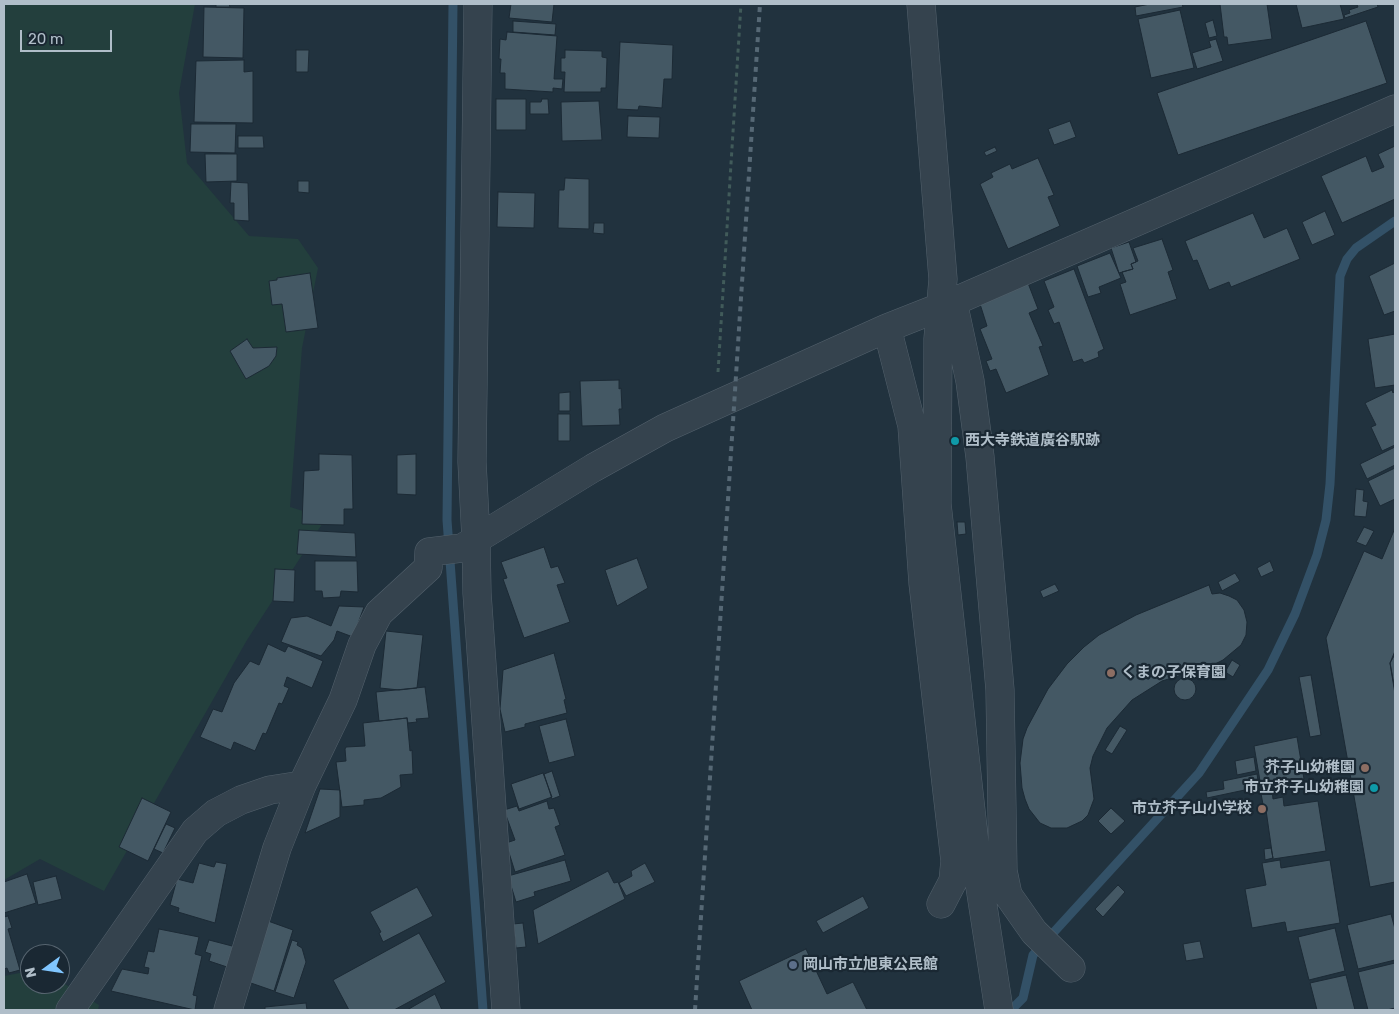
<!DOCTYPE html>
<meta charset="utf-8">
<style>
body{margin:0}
#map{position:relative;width:1399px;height:1014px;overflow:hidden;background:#21323e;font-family:Rubik,sans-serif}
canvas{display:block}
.frame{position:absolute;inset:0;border:5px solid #b0bec9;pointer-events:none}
.north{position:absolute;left:20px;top:944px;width:50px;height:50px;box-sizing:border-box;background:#1a2833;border:1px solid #56646f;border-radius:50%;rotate:256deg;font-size:14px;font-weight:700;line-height:20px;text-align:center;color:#b0bec9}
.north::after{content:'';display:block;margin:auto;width:18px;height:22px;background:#80c6ff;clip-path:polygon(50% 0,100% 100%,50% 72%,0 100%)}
.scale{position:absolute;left:20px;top:30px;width:92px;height:22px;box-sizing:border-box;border:2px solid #b0bec9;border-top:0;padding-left:6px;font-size:15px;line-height:18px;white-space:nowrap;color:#b0bec9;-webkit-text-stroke:4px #1a2833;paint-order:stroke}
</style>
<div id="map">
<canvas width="1399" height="1014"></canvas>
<div class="frame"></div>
<div class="north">N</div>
<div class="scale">20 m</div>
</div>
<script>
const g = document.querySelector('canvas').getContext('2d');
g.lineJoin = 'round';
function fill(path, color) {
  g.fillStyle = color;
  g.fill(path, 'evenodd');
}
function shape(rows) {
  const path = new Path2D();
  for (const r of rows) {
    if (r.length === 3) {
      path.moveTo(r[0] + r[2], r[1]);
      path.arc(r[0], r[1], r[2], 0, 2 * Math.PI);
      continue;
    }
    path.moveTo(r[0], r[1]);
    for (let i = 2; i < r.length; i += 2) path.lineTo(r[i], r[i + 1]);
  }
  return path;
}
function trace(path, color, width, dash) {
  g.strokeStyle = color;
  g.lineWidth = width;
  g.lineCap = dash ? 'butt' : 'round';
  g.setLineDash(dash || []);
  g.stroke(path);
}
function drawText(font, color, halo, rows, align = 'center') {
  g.font = font + ' Rubik,"Noto Sans JP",sans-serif';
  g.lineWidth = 4.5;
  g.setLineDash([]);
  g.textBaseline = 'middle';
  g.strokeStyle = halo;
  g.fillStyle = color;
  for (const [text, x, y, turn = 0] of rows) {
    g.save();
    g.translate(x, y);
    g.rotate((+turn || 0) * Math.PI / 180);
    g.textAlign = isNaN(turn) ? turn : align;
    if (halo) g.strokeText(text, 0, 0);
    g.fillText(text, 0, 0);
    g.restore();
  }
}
fill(shape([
 [4,4,195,4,179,93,187,163,249,236,298,239,318,268,302,348,290,507,326,518,247,640,104,891,40,859,4,880],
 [30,971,30,984,60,984,60,981,99,1005,98,1010,4,1010,4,976]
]), '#233f3d');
trace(shape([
 [453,4,447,520,483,1010],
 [1008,1010,1014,1007,1023,998,1033,955,1199,773,1268,670,1295,614,1317,555,1326,520,1330,484,1340,276,1347,259,1356,248,1395,221]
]), '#335167', 9);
const building = shape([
 [216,4,229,4,230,7,216,7,216,4],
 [511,4,554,4,552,22,509,18,511,4],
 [1150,4,1182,4,1183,7,1136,16,1135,7,1150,4],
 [1220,4,1267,4,1272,39,1228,45,1227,37,1224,37,1220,4],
 [1296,4,1340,4,1344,19,1302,28,1296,4],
 [1360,4,1377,4,1378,7,1345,18,1344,15,1350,13,1349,10,1358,7,1357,5,1360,4],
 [204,7,244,8,243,58,203,57,204,7],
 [1180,10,1194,68,1151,78,1138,19,1180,10],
 [1213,20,1217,36,1209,38,1205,23,1213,20],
 [513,21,556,24,555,35,513,32,513,21],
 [1366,21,1387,83,1178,155,1157,93,1366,21],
 [507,32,557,36,554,79,563,79,562,89,553,88,553,92,505,89,505,73,500,73,501,59,499,59,500,39,506,40,507,32],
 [1216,39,1223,61,1197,69,1192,53,1211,47,1209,41,1216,39],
 [620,42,673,45,672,79,664,79,662,108,639,106,638,110,617,109,620,42],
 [296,50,309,50,308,72,296,72,296,50],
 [565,50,602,51,602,57,607,58,606,88,601,88,601,92,564,92,565,72,561,72,561,58,565,58,565,50],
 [244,60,244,72,253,71,253,123,194,122,196,61,244,60],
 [496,99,526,99,526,130,496,130,496,99],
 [542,99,548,99,549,114,530,114,530,102,541,102,542,99],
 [599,101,602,140,562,141,561,102,599,101],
 [628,116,660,117,659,138,627,137,628,116],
 [1070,121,1076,137,1054,145,1048,129,1070,121],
 [191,124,236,124,235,153,190,152,191,124],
 [238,136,263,136,264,148,238,148,238,136],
 [1395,146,1395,199,1342,223,1321,176,1366,156,1372,172,1384,167,1378,154,1395,146],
 [995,147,997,151,986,156,984,152,995,147],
 [205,154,237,154,237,181,206,182,205,154],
 [1038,158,1054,195,1048,197,1060,226,1008,249,980,184,993,177,991,173,1010,164,1012,169,1038,158],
 [565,178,589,179,589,229,558,228,559,190,564,190,565,178],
 [298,181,309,181,309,193,298,192,298,181],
 [231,182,248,183,249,221,234,220,234,203,230,203,231,182],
 [498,192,535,193,534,228,497,227,498,192],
 [1325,211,1335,235,1312,245,1302,222,1325,211],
 [1253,213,1264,238,1287,228,1300,259,1231,287,1229,282,1209,290,1197,260,1193,261,1185,241,1253,213],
 [594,223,604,223,604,234,593,233,594,223],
 [1162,239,1173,270,1168,272,1177,299,1130,315,1120,284,1126,282,1122,272,1133,269,1131,264,1138,261,1133,248,1162,239],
 [1129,242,1136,262,1131,264,1133,269,1119,273,1111,248,1129,242],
 [1110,253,1121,278,1099,287,1101,293,1088,297,1077,266,1110,253],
 [1395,263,1395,311,1384,315,1369,276,1395,263],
 [1074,269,1104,349,1098,352,1099,357,1084,363,1082,359,1073,362,1059,322,1054,324,1048,310,1054,307,1044,281,1074,269],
 [310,273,318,328,286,332,282,304,272,305,269,281,277,280,277,278,310,273],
 [1028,283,1038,309,1029,313,1043,346,1039,347,1049,375,1006,393,996,369,990,371,986,361,992,359,980,329,987,326,980,304,1028,283],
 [1395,334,1395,385,1375,388,1368,339,1395,334],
 [247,339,253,348,277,347,276,356,269,366,246,379,230,351,247,339],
 [619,380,619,389,621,388,622,409,619,409,620,425,582,426,580,381,619,380],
 [1392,390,1393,393,1395,391,1395,445,1382,451,1371,427,1376,425,1365,403,1392,390],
 [570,392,570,411,559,411,559,393,570,392],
 [558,414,570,414,570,441,558,441,558,414],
 [1395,447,1395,465,1367,479,1360,464,1395,447],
 [319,454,352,455,353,509,344,509,344,525,302,524,304,471,319,470,319,454],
 [416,454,416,495,397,494,397,455,416,454],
 [1395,468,1395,499,1380,506,1368,481,1395,468],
 [1356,489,1364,490,1363,501,1368,502,1366,517,1354,516,1356,489],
 [957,522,965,522,966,534,958,535,957,522],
 [1364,527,1374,531,1366,546,1356,542,1364,527],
 [1395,528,1395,651,1390,663,1395,694,1395,882,1370,887,1326,638,1364,551,1382,559,1395,528],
 [299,530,355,533,356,557,297,554,299,530],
 [544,547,551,568,558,566,565,583,557,585,570,622,524,638,503,579,507,578,501,562,544,547],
 [637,558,648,588,617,606,605,570,637,558],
 [315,561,357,561,358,592,341,591,340,597,323,598,322,591,315,591,315,561],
 [1270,561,1274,571,1261,577,1257,568,1270,561],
 [275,569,295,570,294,602,273,601,275,569],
 [1235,573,1240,581,1222,591,1218,582,1235,573],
 [1055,584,1059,591,1043,598,1040,591,1055,584],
 [1209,585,1212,594,1220,593,1229,596,1237,600,1244,610,1247,622,1246,635,1241,645,1223,660,1211,666,1162,681,1132,700,1107,728,1093,756,1090,768,1094,799,1088,815,1082,821,1067,828,1051,828,1040,823,1029,809,1025,799,1022,788,1020,763,1023,739,1027,728,1048,689,1067,664,1084,647,1099,635,1136,615,1209,585],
 [339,606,364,607,353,637,337,631,334,640,321,656,281,642,291,618,307,616,331,626,339,606],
 [386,631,423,635,417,688,399,690,380,688,386,631],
 [268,644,285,652,288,646,323,661,312,688,287,677,284,686,289,688,282,704,279,703,266,734,263,733,255,751,234,742,231,750,200,737,213,709,222,712,234,683,250,661,259,665,268,644],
 [554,653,566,699,564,700,567,713,525,724,525,727,505,732,500,709,503,670,554,653],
 [1394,656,1395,656,1395,690,1390,663,1394,656],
 [1232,660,1240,665,1233,677,1225,672,1232,660],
 [1311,675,1321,735,1310,737,1299,677,1311,675],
 [1185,689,11],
 [425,687,429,718,416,719,417,722,408,723,407,718,379,721,376,692,425,687],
 [407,718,410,751,412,750,413,774,400,775,401,787,381,798,364,800,364,805,342,807,336,762,346,761,345,749,346,747,365,746,363,723,407,718],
 [566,719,575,756,549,763,539,726,566,719],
 [1120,726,1127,730,1112,754,1105,750,1120,726],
 [1297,737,1304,779,1261,787,1254,746,1297,737],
 [1254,757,1256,771,1237,775,1235,761,1254,757],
 [552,771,560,796,552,799,544,774,552,771],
 [543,773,552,797,519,809,511,784,543,773],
 [1257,774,1259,787,1207,798,1206,792,1224,789,1223,781,1257,774],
 [1269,787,1269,790,1272,790,1273,799,1283,797,1284,806,1318,801,1326,851,1273,859,1266,810,1264,810,1260,788,1269,787],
 [320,789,340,790,340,817,305,833,320,789],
 [142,798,171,812,148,861,119,847,142,798],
 [547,801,549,809,554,808,560,825,555,827,565,855,515,872,506,843,515,840,504,810,517,806,519,811,547,801],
 [1111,808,1125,821,1111,834,1098,821,1111,808],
 [166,824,175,828,163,853,154,849,166,824],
 [1271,848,1273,858,1265,860,1264,849,1271,848],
 [565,860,571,881,534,892,535,896,516,902,508,876,565,860],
 [1280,860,1281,868,1330,860,1340,923,1287,932,1285,922,1252,928,1245,889,1266,885,1262,863,1280,860],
 [216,862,227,864,215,923,178,912,179,908,170,905,177,879,193,883,199,863,214,867,216,862],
 [645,863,655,882,626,896,619,883,632,876,631,871,645,863],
 [608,871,614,883,618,882,625,899,538,944,533,910,608,871],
 [27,874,36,903,4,913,4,882,27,874],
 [56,876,62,899,38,905,33,882,56,876],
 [1118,885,1125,892,1103,917,1095,909,1118,885],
 [417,887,433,916,383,942,379,933,381,932,370,912,417,887],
 [863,896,869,908,823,933,816,921,863,896],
 [1391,914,1395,929,1395,960,1358,969,1347,925,1391,914],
 [8,916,12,928,8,929,20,970,9,973,7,968,4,969,4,917,8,916],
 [268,921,293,930,274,991,248,982,268,921],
 [523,923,526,947,516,948,513,924,523,923],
 [1335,928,1345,971,1309,980,1298,937,1335,928],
 [159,929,199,937,195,954,202,956,193,995,197,996,195,1010,111,991,122,969,148,974,149,968,144,967,148,951,154,952,159,929],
 [419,933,446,982,394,1010,349,1010,333,980,419,933],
 [209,940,236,947,230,968,209,961,211,954,205,952,209,940],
 [292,940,298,942,297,945,302,948,306,962,294,998,275,992,292,940],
 [1200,941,1204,958,1186,961,1183,944,1200,941],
 [806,949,827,994,853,982,867,1010,752,1010,739,981,806,949],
 [1395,963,1395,1008,1387,1010,1368,1010,1358,972,1395,963],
 [1346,975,1355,1010,1317,1010,1310,983,1346,975],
 [435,994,442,1010,407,1010,435,994],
 [306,1003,307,1010,265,1010,265,1007,306,1003]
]);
fill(building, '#445864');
trace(building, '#1c2a35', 1);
const minor = shape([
 [478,4,472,462,476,539,477,593,506,1010],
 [921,4,943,279,938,339,937,504,978,874,999,1010],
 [953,302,970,381,980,457,1000,690,1003,871,1008,895,1034,932,1071,968],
 [887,328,912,426,923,583,955,861,953,881,941,904],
 [70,1010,195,831,216,813,241,800,270,790,302,785],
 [228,1010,277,848,302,785,343,700,362,645,379,613,428,568,429,552,462,548,593,468,665,428,716,405,887,328,953,302,1395,109]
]);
trace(minor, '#53616c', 29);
trace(shape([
 [718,372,741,4]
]), '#415b5a', 3, [4, 4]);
trace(minor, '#35434e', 28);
trace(shape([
 [695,1010,760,4]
]), '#566875', 4, [5, 5]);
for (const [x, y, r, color] of [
 [955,441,5,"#0f9aa8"],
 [1111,673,5,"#8d6e63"],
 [1365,768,5,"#8d6e63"],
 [1374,788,5,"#0f9aa8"],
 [1262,809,5,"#8d6e63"],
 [793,965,5,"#5c6f8a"]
]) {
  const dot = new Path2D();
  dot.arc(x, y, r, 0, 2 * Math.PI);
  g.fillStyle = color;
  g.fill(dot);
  trace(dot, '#1a2833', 2);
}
drawText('bold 15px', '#b0bec9', '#1a2833', [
 ["西大寺鉄道廣谷駅跡",965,441],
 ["くまの子保育園",1121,673],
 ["芥子山幼稚園",1355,768,"right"],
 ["市立芥子山幼稚園",1364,788,"right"],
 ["市立芥子山小学校",1252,809,"right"],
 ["岡山市立旭東公民館",803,965]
], 'left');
</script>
